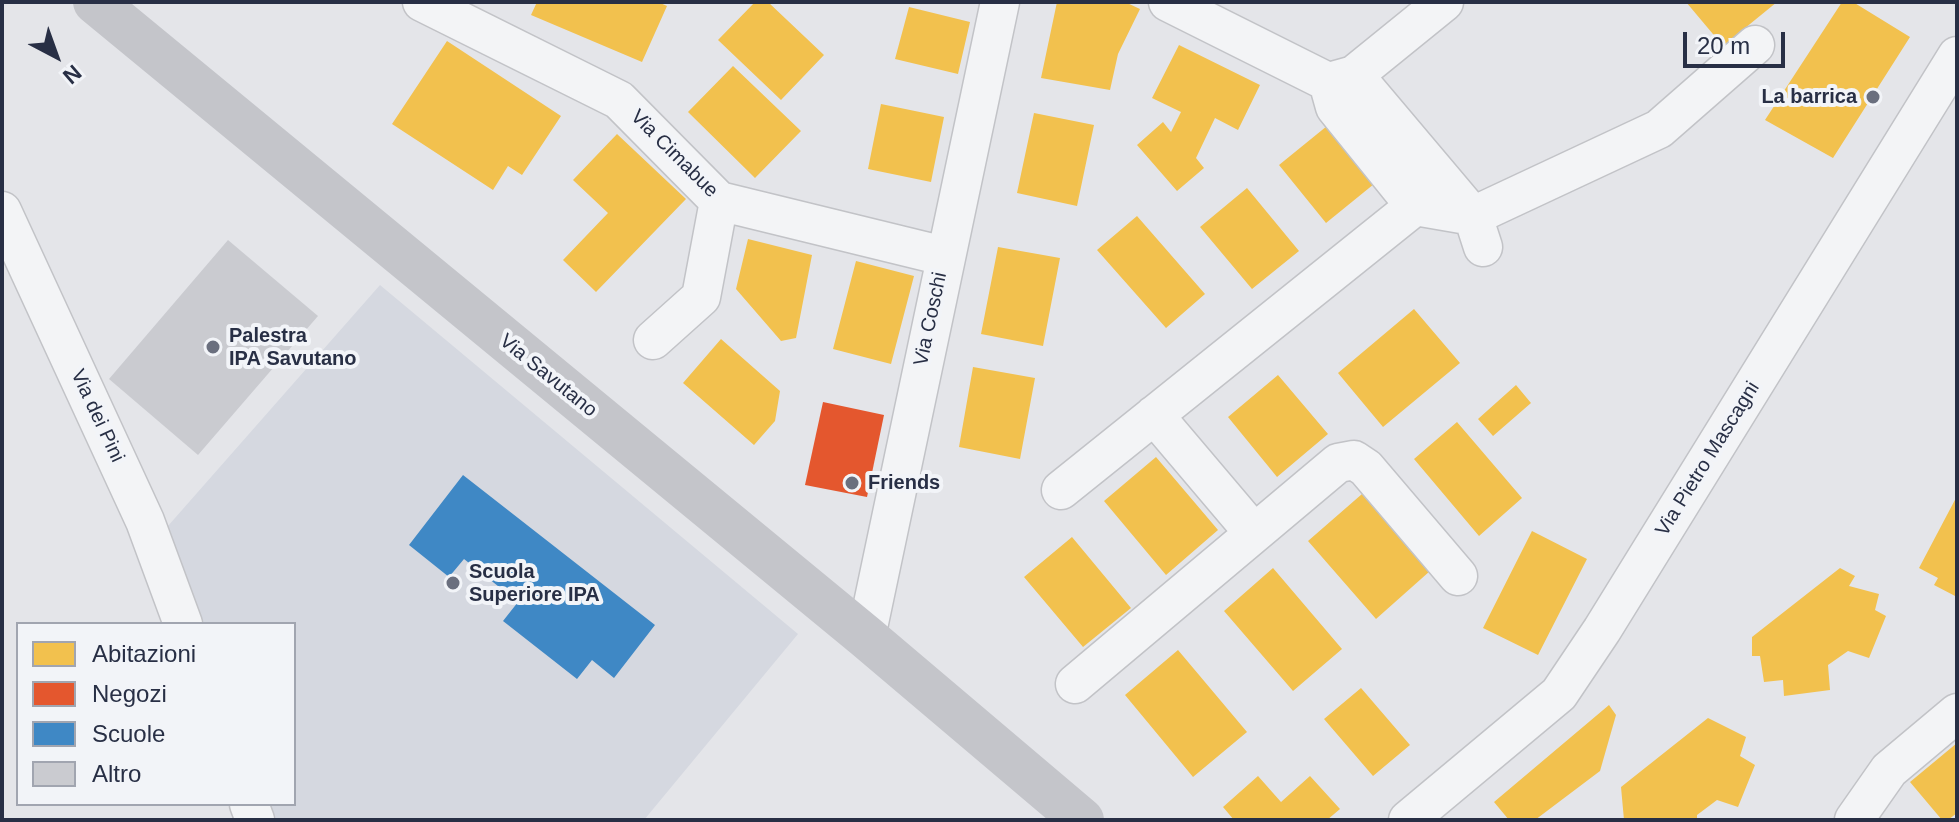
<!DOCTYPE html>
<style>
body{margin:0}
#map{position:relative;width:1959px;height:822px;overflow:hidden;background:#e4e5e9;font-family:Helvetica,sans-serif}
canvas{display:block}
.frame{position:absolute;inset:0;border:4px solid #282f45;pointer-events:none}
.legend{position:absolute;left:16px;top:622px;width:280px;height:184px;box-sizing:border-box;background:#f2f4f8;border:2px solid #a1a5b0;margin:0;padding:10px 14px;list-style:none;font-size:24px;color:#282f45}
.legend li{display:flex;align-items:center;gap:16px;height:40px}
.legend b{width:40px;border:2px solid #a1a5b0}
.north{position:absolute;left:16px;top:16px;width:80px;height:80px;-webkit-text-stroke:6px #f2f4f8;paint-order:stroke;rotate:139deg;font-size:22px;font-weight:700;line-height:32px;text-align:center;color:#282f45}
.north::after{content:'';display:block;margin:auto;width:28px;height:36px;background:#282f45;clip-path:polygon(50% 0,100% 100%,50% 72%,0 100%)}
.scale{position:absolute;left:1683px;top:32px;width:102px;height:36px;box-sizing:border-box;border:4px solid #282f45;border-top:0;padding-left:10px;font-size:24px;line-height:28px;white-space:nowrap;color:#282f45;-webkit-text-stroke:6px #f2f4f8;paint-order:stroke}
</style>
<div id="map">
<canvas width="1959" height="822"></canvas>
<div class="frame"></div>
<ul class="legend">
<li><b style="height:22px;background:#f2c14e"></b>Abitazioni</li>
<li><b style="height:22px;background:#e4572e"></b>Negozi</li>
<li><b style="height:22px;background:#3f88c5"></b>Scuole</li>
<li><b style="height:22px;background:#cacbd0"></b>Altro</li>
</ul>
<div class="north">N</div>
<div class="scale">20 m</div>
</div>
<script>
const g = document.querySelector('canvas').getContext('2d');
g.lineJoin = 'round';
function fill(path, color) {
  g.fillStyle = color;
  g.fill(path, 'evenodd');
}
function shape(rows) {
  const path = new Path2D();
  for (const r of rows) {
    path.moveTo(r[0], r[1]);
    for (let i = 2; i < r.length; i += 2) path.lineTo(r[i], r[i + 1]);
  }
  return path;
}
function trace(path, color, width, dash) {
  g.strokeStyle = color;
  g.lineWidth = width;
  g.lineCap = dash ? 'butt' : 'round';
  g.setLineDash(dash || []);
  g.stroke(path);
}
function drawText(font, color, halo, rows, align = 'center') {
  g.font = font + ' Helvetica,sans-serif';
  g.lineWidth = 8;
  g.setLineDash([]);
  g.textBaseline = 'middle';
  g.strokeStyle = halo;
  g.fillStyle = color;
  for (const [text, x, y, turn = 0] of rows) {
    g.save();
    g.translate(x, y);
    g.rotate((+turn || 0) * Math.PI / 180);
    g.textAlign = isNaN(turn) ? turn : align;
    if (halo) g.strokeText(text, 0, 0);
    g.fillText(text, 0, 0);
    g.restore();
  }
}
fill(shape([
 [380,285,798,634,644,820,255,820,249,804,294,804,294,624,183,624,153,543]
]), '#d5d8e0');
fill(shape([
 [537,2,658,2,667,6,642,62,531,15],
 [755,2,768,2,824,55,781,100,718,40],
 [1057,2,1125,2,1140,9,1118,54,1110,90,1041,78],
 [1686,2,1777,2,1723,46],
 [1842,2,1853,2,1910,37,1833,158,1765,120],
 [909,7,970,22,958,74,895,59],
 [447,41,561,116,522,175,508,166,493,190,392,124],
 [1179,45,1260,85,1238,130,1215,118,1196,158,1204,168,1177,191,1137,145,1163,122,1171,132,1181,112,1152,98],
 [733,66,801,131,755,178,688,112],
 [881,104,944,117,931,182,868,169],
 [1034,113,1094,125,1077,206,1017,193],
 [1327,126,1374,184,1326,223,1279,165],
 [617,134,686,199,596,292,563,260,608,213,573,180],
 [1247,188,1299,251,1252,289,1200,227],
 [1137,216,1205,294,1166,328,1097,250],
 [748,239,812,255,796,338,781,341,736,289],
 [998,247,1060,258,1043,346,981,334],
 [856,261,914,276,891,364,833,349],
 [1414,309,1460,363,1383,427,1338,373],
 [721,339,780,391,775,421,754,445,683,383],
 [973,367,1035,378,1020,459,959,447],
 [1278,375,1328,434,1277,477,1228,417],
 [1516,385,1531,403,1493,436,1478,419],
 [1457,422,1522,498,1479,536,1414,459],
 [1156,457,1218,530,1166,575,1104,501],
 [1362,494,1430,571,1376,619,1308,541],
 [1957,496,1957,597,1934,585,1938,578,1919,568],
 [1532,531,1587,559,1538,655,1483,628],
 [1072,537,1131,608,1083,647,1024,577],
 [1273,568,1342,649,1293,691,1224,611],
 [1840,568,1855,576,1849,586,1879,594,1875,610,1886,616,1869,658,1848,651,1828,665,1830,690,1784,696,1783,680,1764,682,1760,656,1752,656,1752,637],
 [1178,650,1247,732,1193,777,1125,695],
 [1361,688,1410,745,1373,776,1324,719],
 [1609,705,1616,715,1600,771,1535,820,1509,820,1494,802],
 [1708,718,1746,737,1740,756,1755,765,1738,807,1717,800,1697,815,1697,820,1624,820,1621,787],
 [1957,743,1957,813,1948,820,1942,820,1910,782],
 [1258,776,1281,802,1310,776,1340,809,1327,820,1234,820,1223,807]
]), '#f2c14e');
fill(shape([
 [823,402,884,415,867,497,805,485]
]), '#e4572e');
fill(shape([
 [463,475,655,625,614,678,592,660,577,679,503,621,518,602,464,559,449,577,409,545]
]), '#3f88c5');
fill(shape([
 [228,240,318,316,198,455,109,379]
]), '#cacbd0');
const street = shape([
 [422,2,619,100,719,201,944,256],
 [1168,2,1328,82],
 [1354,75,1473,216,1483,247],
 [1328,82,1335,107,1415,206],
 [1329,82,1354,75,1444,2],
 [2,211,145,521,183,624],
 [653,340,701,297,719,201],
 [1154,415,1254,533],
 [1061,490,1415,206,1473,216,1659,129,1755,45],
 [866,637,1000,2],
 [1075,684,1338,463,1354,460,1366,468,1458,576],
 [249,804,255,820],
 [1408,820,1559,694,1602,630,1957,56],
 [1854,820,1889,770,1957,713]
]);
trace(street, '#c2c3c7', 41);
trace(street, '#f3f4f6', 38);
trace(shape([
 [95,2,866,637,1082,820]
]), '#c4c5ca', 44);
for (const [x, y, r, color] of [
 [1873,97,8,"#6a6f7e"],
 [213,347,8,"#6a6f7e"],
 [852,483,8,"#6a6f7e"],
 [453,583,8,"#6a6f7e"]
]) {
  const dot = new Path2D();
  dot.arc(x, y, r, 0, 2 * Math.PI);
  g.fillStyle = color;
  g.fill(dot);
  trace(dot, '#f2f4f8', 3);
}
drawText('bold 20px', '#282f45', '#f2f4f8', [
 ["La barrica",1857,97,"right"],
 ["Palestra",229,336],
 ["IPA Savutano",229,359],
 ["Friends",868,483],
 ["Scuola",469,572],
 ["Superiore IPA",469,595]
], 'left');
drawText('20px', '#282f45', '#f2f4f8', [
 ["Via Cimabue",674,154,45],
 ["Via Coschi",931,319,-78],
 ["Via Savutano",548,376,39],
 ["Via dei Pini",97,416,65],
 ["Via Pietro Mascagni",1708,459,-58]
]);
</script>
